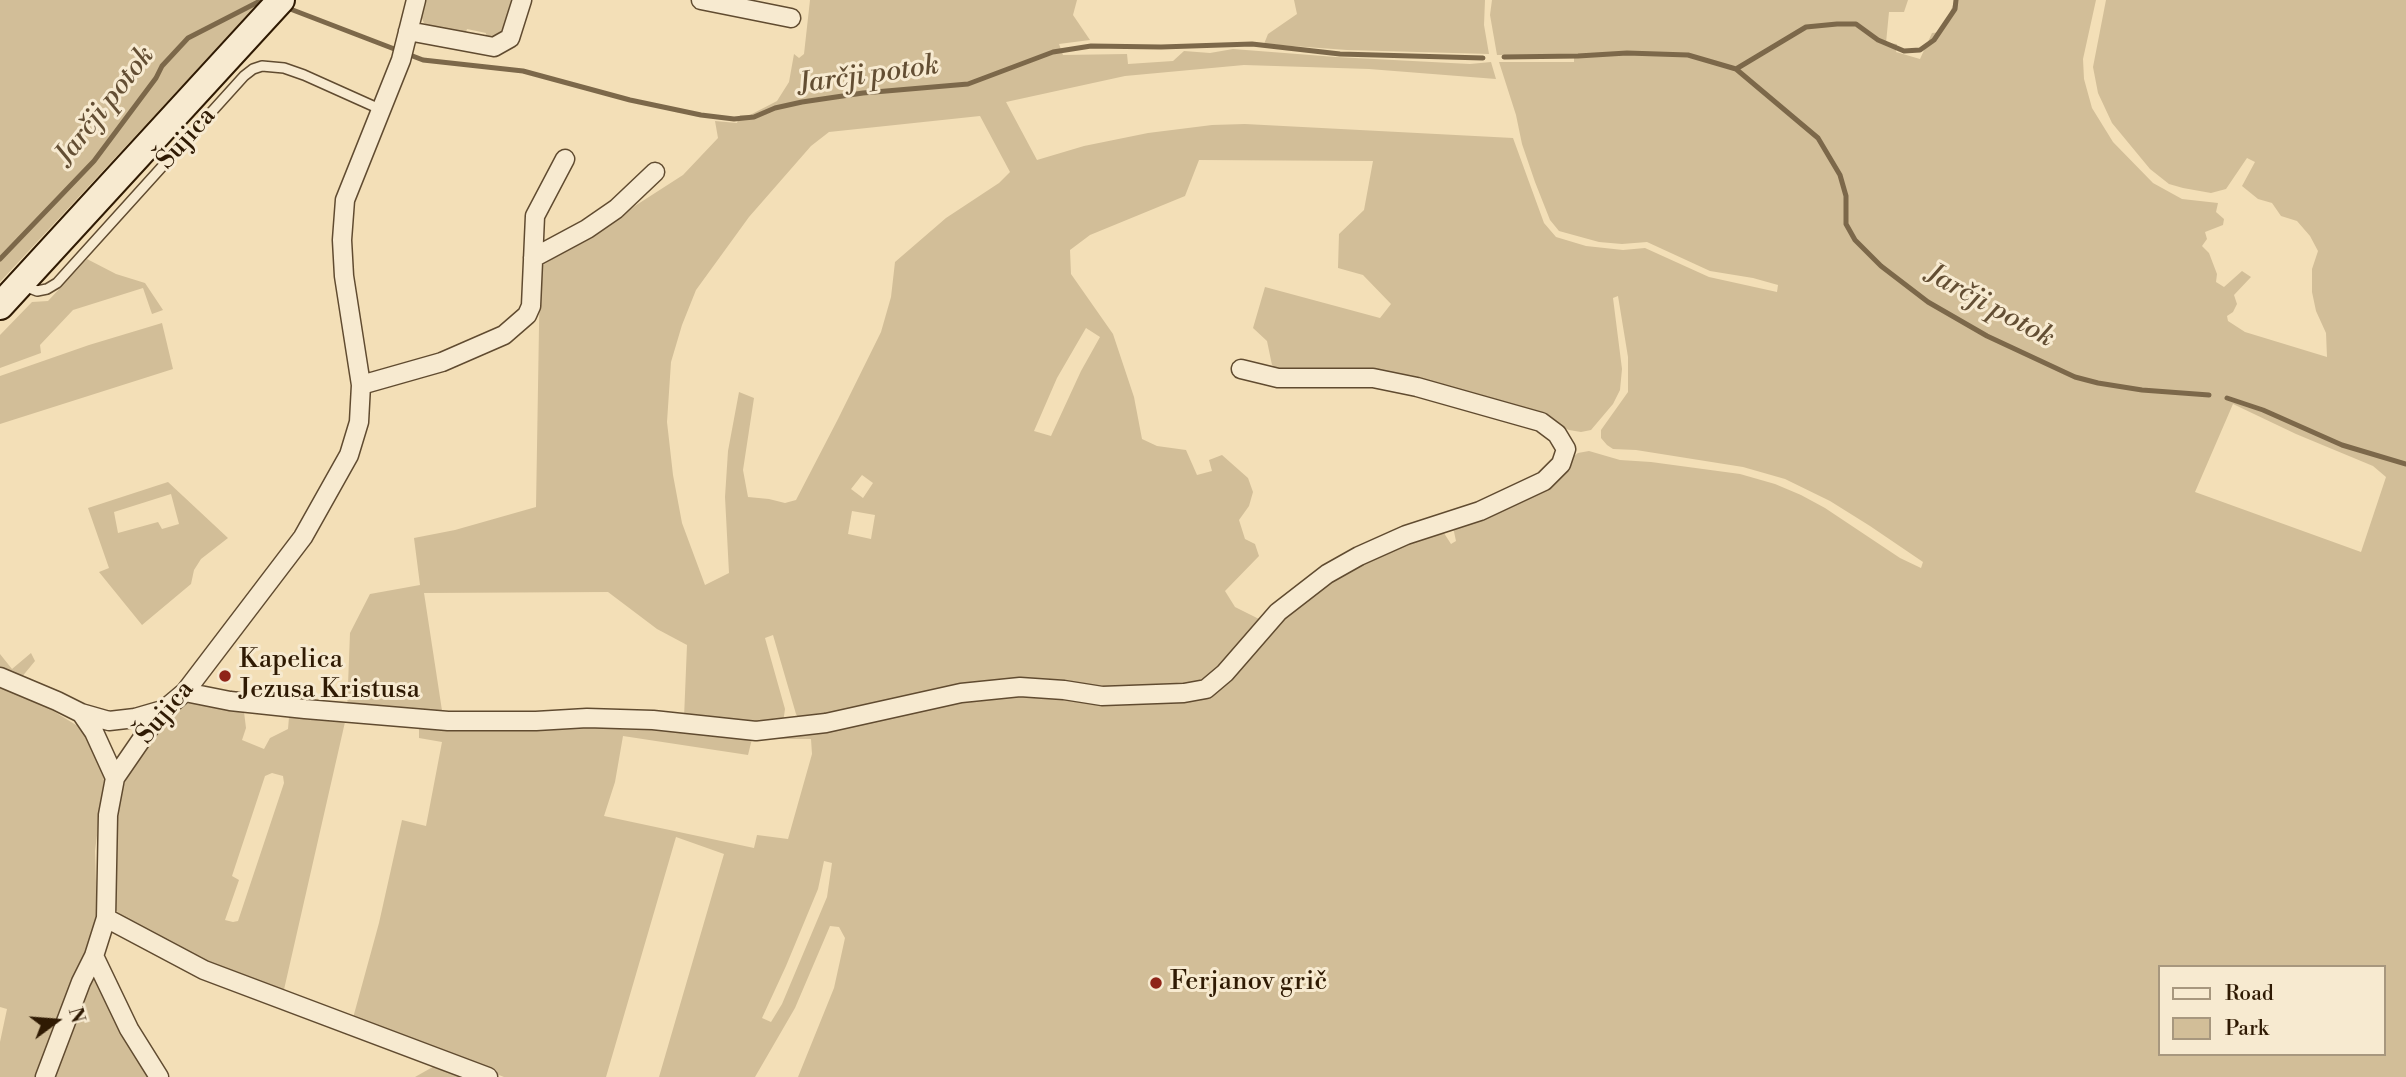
<!DOCTYPE html>
<meta charset="utf-8">
<style>
body{margin:0}
#map{position:relative;width:2406px;height:1077px;overflow:hidden;background:#f3dfb7;font-family:"Libre Bodoni",serif}
canvas{display:block}
.legend{position:absolute;left:2158px;top:965px;width:228px;height:91px;box-sizing:border-box;background:#f7ead0;border:2px solid #a7977e;margin:0;padding:9px 12px;list-style:none;font-size:21px;color:#2f1a03}
.legend li{display:flex;align-items:center;gap:14px;height:35px}
.legend b{width:35px;border:2px solid #a7977e}
.north{position:absolute;left:21px;top:986px;width:70px;height:70px;-webkit-text-stroke:5px #f7ead0;paint-order:stroke;rotate:74deg;font-size:19px;font-weight:700;line-height:28px;text-align:center;color:#2f1a03}
.north::after{content:'';display:block;margin:auto;width:24px;height:32px;background:#2f1a03;clip-path:polygon(50% 0,100% 100%,50% 72%,0 100%)}
</style>
<div id="map">
<canvas width="2406" height="1077"></canvas>
<ul class="legend">
<li><b style="height:9px;background:#f7ead0"></b>Road</li>
<li><b style="height:19px;background:#d2be98"></b>Park</li>
</ul>
<div class="north">N</div>
</div>
<script>
const g = document.querySelector('canvas').getContext('2d');
g.lineJoin = 'round';
function fill(path, color) {
  g.fillStyle = color;
  g.fill(path, 'evenodd');
}
function shape(rows) {
  const path = new Path2D();
  for (const r of rows) {
    path.moveTo(r[0], r[1]);
    for (let i = 2; i < r.length; i += 2) path.lineTo(r[i], r[i + 1]);
  }
  return path;
}
function trace(path, color, width, dash) {
  g.strokeStyle = color;
  g.lineWidth = width;
  g.lineCap = dash ? 'butt' : 'round';
  g.setLineDash(dash || []);
  g.stroke(path);
}
function drawText(font, color, halo, rows, align = 'center') {
  g.font = font + ' "Libre Bodoni",serif';
  g.lineWidth = 6;
  g.setLineDash([]);
  g.textBaseline = 'middle';
  g.strokeStyle = halo;
  g.fillStyle = color;
  for (const [text, x, y, turn = 0] of rows) {
    g.save();
    g.translate(x, y);
    g.rotate((+turn || 0) * Math.PI / 180);
    g.textAlign = isNaN(turn) ? turn : align;
    if (halo) g.strokeText(text, 0, 0);
    g.fillText(text, 0, 0);
    g.restore();
  }
}
fill(shape([
 [0,0,268,0,178,90,0,282],
 [424,0,513,0,503,33,497,38,485,40,486,33,467,29,465,35,432,28,424,23,420,14],
 [810,0,1077,0,1073,15,1090,40,1059,44,1063,55,1127,54,1128,64,1173,61,1184,51,1210,53,1233,49,1336,57,1470,64,1491,62,1496,79,1369,69,1244,65,1125,76,1006,102,1037,160,1084,146,1148,133,1212,125,1245,124,1513,138,1544,223,1556,237,1586,246,1623,250,1645,248,1709,277,1777,292,1778,285,1753,278,1710,271,1647,242,1622,244,1599,242,1559,231,1550,220,1535,182,1522,144,1516,115,1499,62,1574,62,1574,55,1497,55,1490,15,1492,0,1908,0,1904,12,1889,12,1886,43,1897,44,1896,52,1920,59,1932,33,1942,32,1955,0,2096,0,2083,59,2084,79,2092,108,2113,142,2153,183,2182,199,2218,203,2216,212,2224,219,2223,225,2205,232,2207,239,2202,246,2209,253,2217,274,2216,282,2224,287,2242,271,2251,277,2234,295,2237,304,2233,312,2227,316,2228,321,2245,332,2327,357,2326,333,2316,311,2312,292,2312,269,2318,251,2310,236,2297,221,2281,216,2272,203,2258,199,2242,186,2255,162,2247,158,2226,189,2211,193,2183,188,2169,184,2150,169,2112,123,2098,93,2093,67,2106,0,2406,0,2406,1077,798,1077,834,988,845,938,839,927,830,926,795,1008,755,1077,659,1077,724,854,676,837,606,1077,504,1077,353,1018,379,923,402,820,426,826,442,742,419,738,419,727,526,728,603,725,661,727,751,735,833,726,957,699,1021,693,1111,702,1193,698,1215,689,1231,673,1277,617,1339,571,1369,555,1442,530,1451,544,1456,541,1453,527,1483,517,1547,484,1570,459,1578,453,1589,451,1620,460,1651,462,1740,474,1775,484,1801,495,1825,508,1900,558,1921,568,1923,562,1870,526,1830,501,1785,479,1743,467,1636,450,1613,449,1607,445,1601,438,1601,430,1628,392,1628,357,1618,296,1613,298,1622,369,1620,390,1613,404,1591,430,1581,432,1569,430,1519,408,1421,382,1347,371,1283,374,1272,365,1267,341,1253,328,1265,287,1380,318,1391,304,1363,275,1338,268,1339,234,1364,210,1373,161,1199,160,1185,196,1090,235,1070,250,1071,274,1113,334,1134,397,1142,439,1157,446,1186,450,1197,475,1212,471,1209,460,1222,455,1248,478,1253,492,1249,506,1239,520,1245,539,1255,544,1259,556,1225,591,1235,607,1263,621,1217,673,1201,685,1182,689,1148,689,1103,692,1054,683,991,683,956,688,806,722,799,719,796,714,773,635,765,638,785,709,783,723,763,726,684,718,687,645,657,629,608,592,424,593,443,717,405,713,347,711,350,633,370,594,420,585,414,538,455,530,536,507,540,267,683,175,718,138,715,121,737,123,740,115,750,115,777,101,789,82,794,54,799,58,804,54],
 [980,116,1010,172,999,183,946,218,895,262,891,297,881,332,838,419,796,500,785,503,769,499,748,497,743,470,754,398,739,392,728,451,725,497,729,573,705,585,682,523,673,475,667,422,671,362,682,325,696,290,749,217,811,146,829,132],
 [1086,328,1100,337,1081,371,1051,436,1034,431,1057,378],
 [2233,404,2296,434,2373,466,2386,477,2361,552,2195,492],
 [862,475,873,483,863,498,851,489],
 [852,511,875,515,871,539,848,534],
 [623,736,748,755,752,739,811,739,812,754,788,839,757,835,754,848,604,816,615,782],
 [824,861,832,863,827,897,782,1004,771,1022,762,1018,786,966,818,889],
 [2159,967,2383,967,2383,1054,2159,1054],
 [1294,0,1485,0,1484,25,1489,54,1347,50,1264,44,1268,34,1297,14],
 [87,259,116,274,145,283,163,310,152,314,143,288,73,310,40,345,41,353,0,368,0,335,32,302,48,301],
 [162,323,173,369,0,424,0,376,89,345],
 [168,482,228,538,201,559,194,570,191,584,142,625,99,572,109,568,88,508],
 [171,494,179,524,162,529,158,522,118,533,114,512],
 [31,653,35,661,21,678,0,670,0,654,12,669],
 [0,685,37,701,81,728,93,745,103,770,104,781,95,851,97,915,80,970,44,1053,37,1077,0,1077,0,1042,7,1009,0,1007],
 [189,703,244,712,246,728,242,740,264,749,270,738,288,729,289,717,345,722,283,994,216,970,125,920,115,909,111,842,119,797,136,756,160,727,179,709],
 [272,773,283,776,284,783,238,921,233,922,225,920,239,880,232,876,265,776],
 [94,979,102,986,152,1077,52,1077,88,980],
 [438,1064,473,1077,415,1077]
]), '#d2be98');
trace(shape([
 [285,7,423,60,523,71,630,100,701,115,734,119,754,117,775,108,802,102,863,93,968,84,1053,52,1091,46,1161,47,1252,44,1340,54,1483,58],
 [1504,57,1578,56,1627,53,1688,55,1736,69,1818,138,1840,175,1846,196,1846,224,1855,240,1881,266,1928,302,1987,336,2075,377,2098,383,2142,390,2209,395],
 [1736,69,1806,27,1837,24,1856,24,1878,40,1904,51,1920,50,1934,40,1955,9,1956,0],
 [0,259,94,161,156,78,162,66,188,38,262,0],
 [2227,398,2263,410,2342,445,2406,464]
]), '#7c684a', 5);
const lane = shape([
 [24,286,37,291,47,289,57,283,244,76,253,69,262,66,284,68,304,75,382,110]
]);
const street = shape([
 [701,0,791,18],
 [408,31,494,47,510,38,522,0],
 [533,258,587,229,616,209,655,172],
 [361,385,442,362,504,335,527,315,531,306,535,216,565,159],
 [0,677,57,701,81,713,94,732,115,778],
 [185,692,230,701,305,709,448,721,536,721,587,718,653,720,756,731,826,723,961,693,1020,687,1064,690,1102,696,1184,693,1206,689,1225,673,1278,612,1327,574,1359,556,1406,535,1480,511,1544,481,1561,464,1566,449,1557,434,1541,422,1417,387,1373,378,1278,378,1241,369],
 [81,713,109,721,135,718,166,709],
 [106,918,204,970,488,1077],
 [94,956,129,1029,159,1077],
 [45,1077,81,982,94,956,106,918,108,815,115,778,148,730,166,708,185,692,303,537,349,455,359,422,361,385,344,276,342,240,345,200,401,60,416,0]
]);
const secondary = shape([
 [0,306,281,0]
]);
trace(lane, '#604b30', 12);
trace(street, '#604b30', 21);
trace(secondary, '#2f1a03', 30);
trace(lane, '#f7ead0', 9);
trace(street, '#f7ead0', 18);
trace(secondary, '#f7ead0', 26);
for (const [x, y, r, color] of [
 [225,676,7,"#8f2418"],
 [1156,983,7,"#8f2418"]
]) {
  const dot = new Path2D();
  dot.arc(x, y, r, 0, 2 * Math.PI);
  g.fillStyle = color;
  g.fill(dot);
  trace(dot, '#f7ead0', 2.5);
}
drawText('26px', '#2f1a03', '#f7ead0', [
 ["Šujica",187,139,-48],
 ["Šujica",166,713,-50]
]);
drawText('26px', '#2f1a03', '#f7ead0', [
 ["Kapelica",239,661],
 ["Jezusa Kristusa",239,691],
 ["Ferjanov grič",1170,983]
], 'left');
drawText('italic 28px', '#634e33', '#f7ead0', [
 ["Jarčji potok",869,76,-8],
 ["Jarčji potok",106,106,-52],
 ["Jarčji potok",1990,307,29]
]);
</script>
